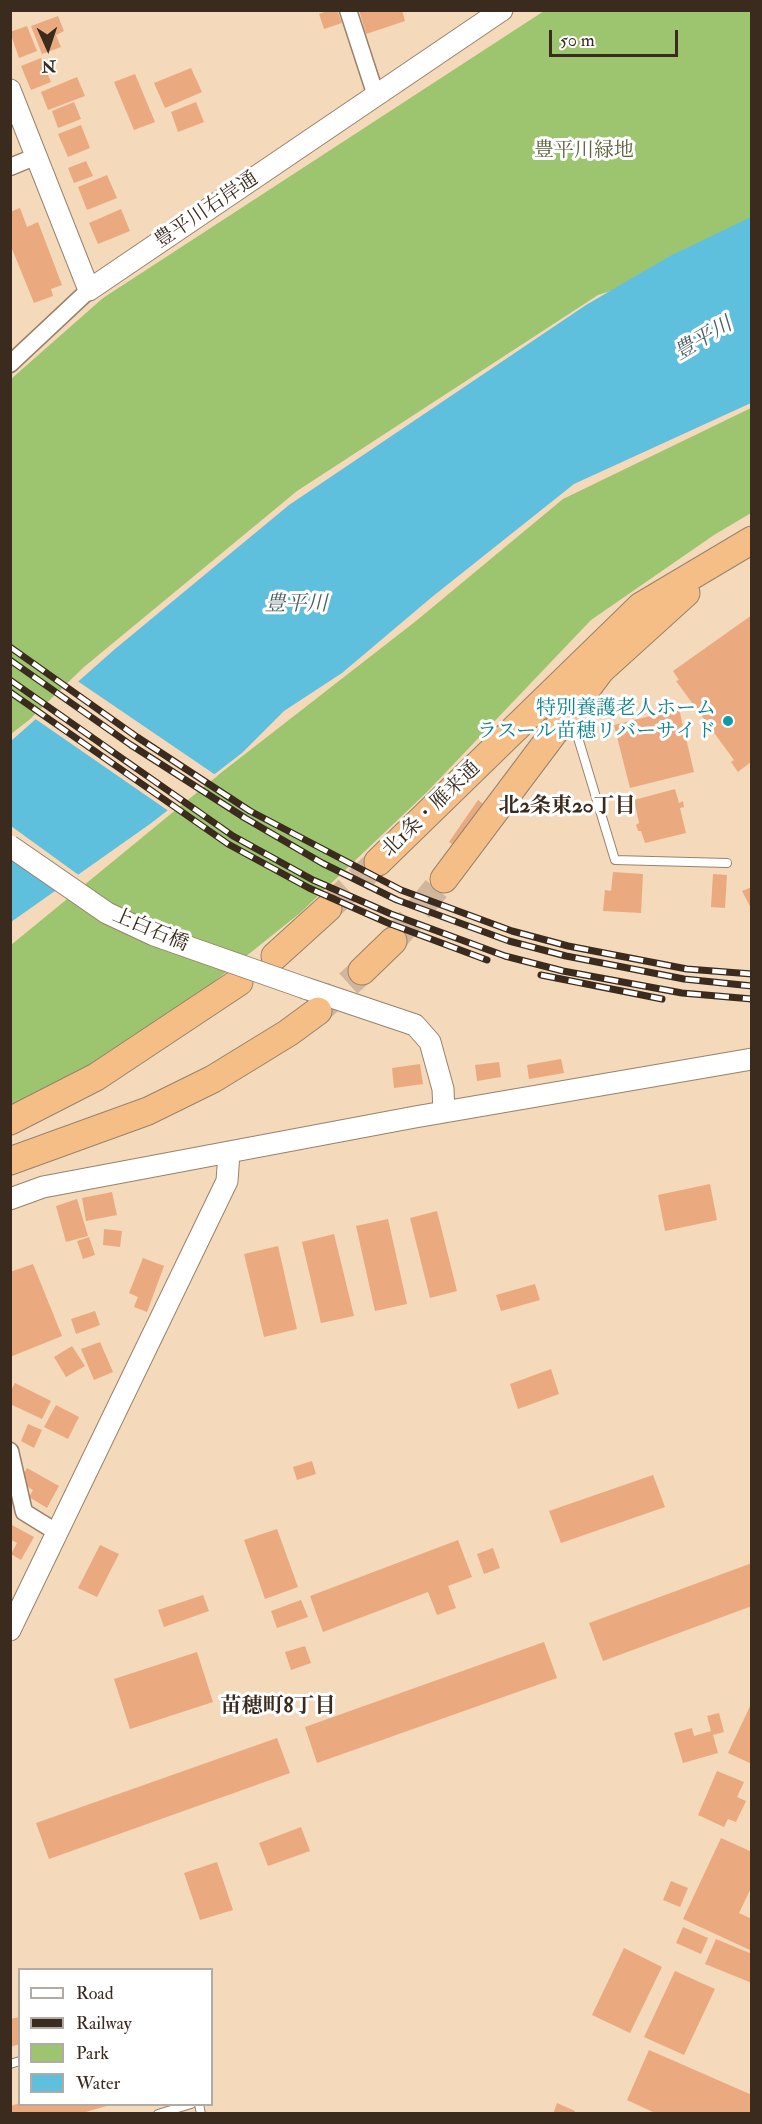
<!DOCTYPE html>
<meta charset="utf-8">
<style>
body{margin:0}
#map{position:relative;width:762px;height:2124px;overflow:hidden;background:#f4d9bb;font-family:"IM FELL Double Pica",serif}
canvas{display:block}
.frame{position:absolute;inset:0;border:12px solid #3b2a1e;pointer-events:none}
.legend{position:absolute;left:18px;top:1968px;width:195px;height:138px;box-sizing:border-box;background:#fff;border:2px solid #b1aaa5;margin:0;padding:8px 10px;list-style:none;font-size:18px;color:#3b2a1e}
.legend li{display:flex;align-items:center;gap:12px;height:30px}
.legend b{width:30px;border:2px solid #b1aaa5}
.north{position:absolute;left:18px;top:18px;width:60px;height:60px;-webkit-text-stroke:4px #fff;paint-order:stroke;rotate:177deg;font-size:16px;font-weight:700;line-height:24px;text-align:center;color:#3b2a1e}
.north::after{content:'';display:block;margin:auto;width:21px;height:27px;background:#3b2a1e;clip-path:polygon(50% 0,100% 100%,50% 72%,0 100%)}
.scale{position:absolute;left:549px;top:30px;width:129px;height:27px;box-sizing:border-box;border:3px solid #3b2a1e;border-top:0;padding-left:8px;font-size:18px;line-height:21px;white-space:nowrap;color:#3b2a1e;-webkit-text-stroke:4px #fff;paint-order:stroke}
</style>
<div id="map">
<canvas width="762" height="2124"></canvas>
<div class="frame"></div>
<ul class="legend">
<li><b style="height:8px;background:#fff"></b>Road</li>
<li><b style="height:8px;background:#3b2a1e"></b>Railway</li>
<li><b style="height:16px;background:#9dc46f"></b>Park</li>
<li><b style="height:16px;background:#5fc0dd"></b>Water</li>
</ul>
<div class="north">N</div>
<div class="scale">50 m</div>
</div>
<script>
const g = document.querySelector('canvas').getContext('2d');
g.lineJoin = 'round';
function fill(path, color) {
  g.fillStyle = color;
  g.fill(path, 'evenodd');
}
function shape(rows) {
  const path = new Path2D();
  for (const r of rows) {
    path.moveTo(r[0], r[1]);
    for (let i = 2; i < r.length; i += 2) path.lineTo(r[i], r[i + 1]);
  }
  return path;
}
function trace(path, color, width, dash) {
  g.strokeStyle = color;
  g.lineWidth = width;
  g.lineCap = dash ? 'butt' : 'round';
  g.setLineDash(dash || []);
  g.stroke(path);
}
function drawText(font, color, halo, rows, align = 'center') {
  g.font = font + ' "IM FELL Double Pica","Noto Serif JP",serif';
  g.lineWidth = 6;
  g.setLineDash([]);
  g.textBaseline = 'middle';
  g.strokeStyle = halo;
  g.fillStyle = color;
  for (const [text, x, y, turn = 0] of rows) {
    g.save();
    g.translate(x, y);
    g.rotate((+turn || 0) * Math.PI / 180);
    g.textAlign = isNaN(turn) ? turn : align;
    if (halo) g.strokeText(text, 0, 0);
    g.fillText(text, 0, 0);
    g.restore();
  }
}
fill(shape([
 [544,11,751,11,751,241,731,252,598,295,297,491,84,667,29,720,11,734,11,379,103,298],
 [751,408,751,513,714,535,591,620,427,792,300,913,205,989,11,1118,11,945,222,772,416,621,563,499]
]), '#9dc46f');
fill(shape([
 [751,217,751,403,574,484,432,597,342,673,284,711,242,753,150,824,11,922,11,741,115,649,289,505,586,305,670,256]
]), '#5fc0dd');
fill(shape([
 [76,680,217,776,170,812,34,718],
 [11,826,80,876,57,892,11,858]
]), '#f4d9bb');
fill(shape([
 [329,10,337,10,342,23,324,29,319,14],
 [359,10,402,10,405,21,366,34],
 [58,16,64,31,56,35,61,47,42,54,31,26],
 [27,26,37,51,19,58,10,32],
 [41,58,51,82,31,90,21,66],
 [191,68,202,92,165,108,154,83],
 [135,74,155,122,134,130,114,82],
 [77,77,85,96,48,110,41,92],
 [74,102,81,119,58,128,52,111],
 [196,102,204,122,178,132,171,112],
 [81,125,90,148,68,157,58,134],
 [86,161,93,176,74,183,68,168],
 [107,175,117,198,87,210,78,187],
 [20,208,27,227,38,222,62,285,51,289,53,296,34,303,10,244,10,212],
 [121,209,130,231,98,244,89,223],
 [752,615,752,761,738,772,731,762,734,760,676,681,679,680,673,671],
 [679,709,694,772,630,788,614,725],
 [675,789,679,803,683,801,684,807,680,808,686,833,645,843,641,831,638,831,636,825,639,823,634,800],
 [478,800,486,806,456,847,449,842],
 [613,872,643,874,641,913,603,911,605,890,611,891],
 [713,874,727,875,725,908,711,907],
 [752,887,752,910,742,891],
 [561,1059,564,1073,529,1079,527,1065],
 [499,1062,501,1077,477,1081,475,1065],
 [420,1064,423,1084,394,1088,392,1068],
 [710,1184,717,1220,665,1231,658,1195],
 [112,1192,117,1215,86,1221,82,1198],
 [77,1199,88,1236,66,1242,56,1206],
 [437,1211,457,1291,430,1298,410,1218],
 [388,1219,407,1304,375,1311,356,1226],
 [104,1229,122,1231,120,1247,103,1245],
 [334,1234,354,1316,321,1323,302,1242],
 [89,1237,95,1255,83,1259,77,1241],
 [278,1246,297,1329,264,1337,244,1254],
 [143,1258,164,1266,147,1312,134,1307,138,1297,129,1293],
 [33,1264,62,1336,10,1357,10,1272],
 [535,1284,540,1300,501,1311,496,1295],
 [95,1311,100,1325,76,1334,71,1319],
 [100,1342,113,1372,94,1380,81,1349],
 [72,1346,85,1366,66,1377,54,1357],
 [551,1369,559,1394,518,1409,510,1384],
 [15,1383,51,1401,42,1419,10,1404,10,1392],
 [56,1405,79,1417,68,1439,44,1427],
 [28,1424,42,1430,34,1448,21,1441],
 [312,1461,316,1474,297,1480,293,1467],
 [27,1468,59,1486,47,1508,29,1497,33,1490,24,1485,27,1480,22,1477],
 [653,1475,665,1507,561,1543,549,1511],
 [10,1524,34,1537,21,1560,11,1554,17,1543,10,1539],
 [277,1529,298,1587,265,1599,244,1540],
 [458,1540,472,1577,448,1586,456,1608,437,1615,428,1592,323,1632,310,1596],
 [100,1545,119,1554,97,1597,78,1588],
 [493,1548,500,1568,484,1574,477,1554],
 [752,1563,752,1606,603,1661,589,1623],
 [203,1595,209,1611,164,1627,158,1610],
 [301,1600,308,1617,277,1628,271,1611],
 [544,1642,557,1678,317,1763,305,1727],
 [305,1646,311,1663,291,1670,285,1652],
 [197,1652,213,1702,130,1729,114,1679],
 [752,1702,752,1764,728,1753],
 [719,1713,724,1732,713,1735,718,1753,683,1763,674,1733,692,1728,694,1736,711,1731,707,1716],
 [277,1738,290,1773,49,1859,36,1823],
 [717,1771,744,1782,737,1797,746,1801,736,1822,728,1819,724,1827,698,1815],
 [301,1827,310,1851,268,1866,259,1843],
 [721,1838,752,1852,752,1886,739,1913,752,1919,752,1951,683,1919],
 [217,1862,233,1910,200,1920,184,1873],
 [671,1881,688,1888,680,1907,663,1900],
 [683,1927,708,1938,701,1954,676,1943],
 [716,1939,752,1954,752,1983,705,1964],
 [624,1948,662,1967,630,2033,592,2015],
 [675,1971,715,1989,684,2055,644,2037],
 [20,2017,20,2044,10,2047,10,2019],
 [649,2050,752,2095,752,2114,657,2114,627,2100],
 [20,2103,20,2104,110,2105,79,2114,10,2114,10,2106],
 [557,2103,575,2111,574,2114,553,2114]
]), '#eba980');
trace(shape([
 [328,908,378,862],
 [393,941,444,879],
 [318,1011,362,971]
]), '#cfb69c', 27, [27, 14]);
const service = shape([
 [572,718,615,860,727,863],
 [10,2064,20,2061],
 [199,2104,201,2114],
 [158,2114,191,2104]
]);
const minor = shape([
 [348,10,376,96],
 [10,167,37,156],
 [10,364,89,290],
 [10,1451,24,1512,58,1533]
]);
const tertiary = shape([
 [10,90,89,290,502,10],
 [305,988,415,1025,430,1042,443,1089,444,1112],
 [10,1199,43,1187,415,1117,752,1059],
 [10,1630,227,1181,229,1153]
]);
const trunk = shape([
 [378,862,641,606,752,540],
 [444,879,601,670,686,593],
 [275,956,328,908],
 [362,971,393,941],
 [10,1121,96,1077,239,982],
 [10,1161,148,1111,213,1079,288,1033,318,1011]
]);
trace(service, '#98826c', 10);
trace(minor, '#98826c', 19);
trace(tertiary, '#98826c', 23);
trace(trunk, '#98826c', 29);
trace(service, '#fff', 8);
trace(minor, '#fff', 16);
trace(tertiary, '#fff', 21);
trace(trunk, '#f6be87', 27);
const rail = shape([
 [10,647,137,737,250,811,401,890,512,931,568,946,687,969,752,974],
 [10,660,131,745,245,818,322,863,397,900,509,941,566,956,684,979,752,986],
 [10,680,233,836,313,880,391,914,505,956,563,971,682,993,752,999],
 [10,692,228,844,309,888,388,923,487,960],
 [541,975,662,999]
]);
trace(rail, '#3b2a1e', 7);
trace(rail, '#fff', 4.5, [14]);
const tertiaryBridge = shape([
 [10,846,107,913,154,935,305,988]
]);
trace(tertiaryBridge, '#98826c', 23, []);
trace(tertiaryBridge, '#fff', 21);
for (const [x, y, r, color] of [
 [728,721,6,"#0f9aa8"]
]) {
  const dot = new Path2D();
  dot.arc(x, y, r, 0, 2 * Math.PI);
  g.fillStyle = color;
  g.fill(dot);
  trace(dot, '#fff', 2);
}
drawText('20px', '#5d603a', '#fff', [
 ["豊平川緑地",584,152]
]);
drawText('20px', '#3b2a1e', '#fff', [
 ["豊平川右岸通",207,211,-34],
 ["北1条・雁来通",432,810,-44],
 ["上白石橋",150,931,23]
]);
drawText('20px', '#0d838f', '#fff', [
 ["特別養護老人ホーム",716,710],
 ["ラスール苗穂リバーサイド",716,733]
], 'right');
drawText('italic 21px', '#485e61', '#fff', [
 ["豊平川",704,340,-31],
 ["豊平川",296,605]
]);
drawText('bold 21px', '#3b2a1e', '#fff', [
 ["北2条東20丁目",567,807],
 ["苗穂町8丁目",278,1707]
]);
</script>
